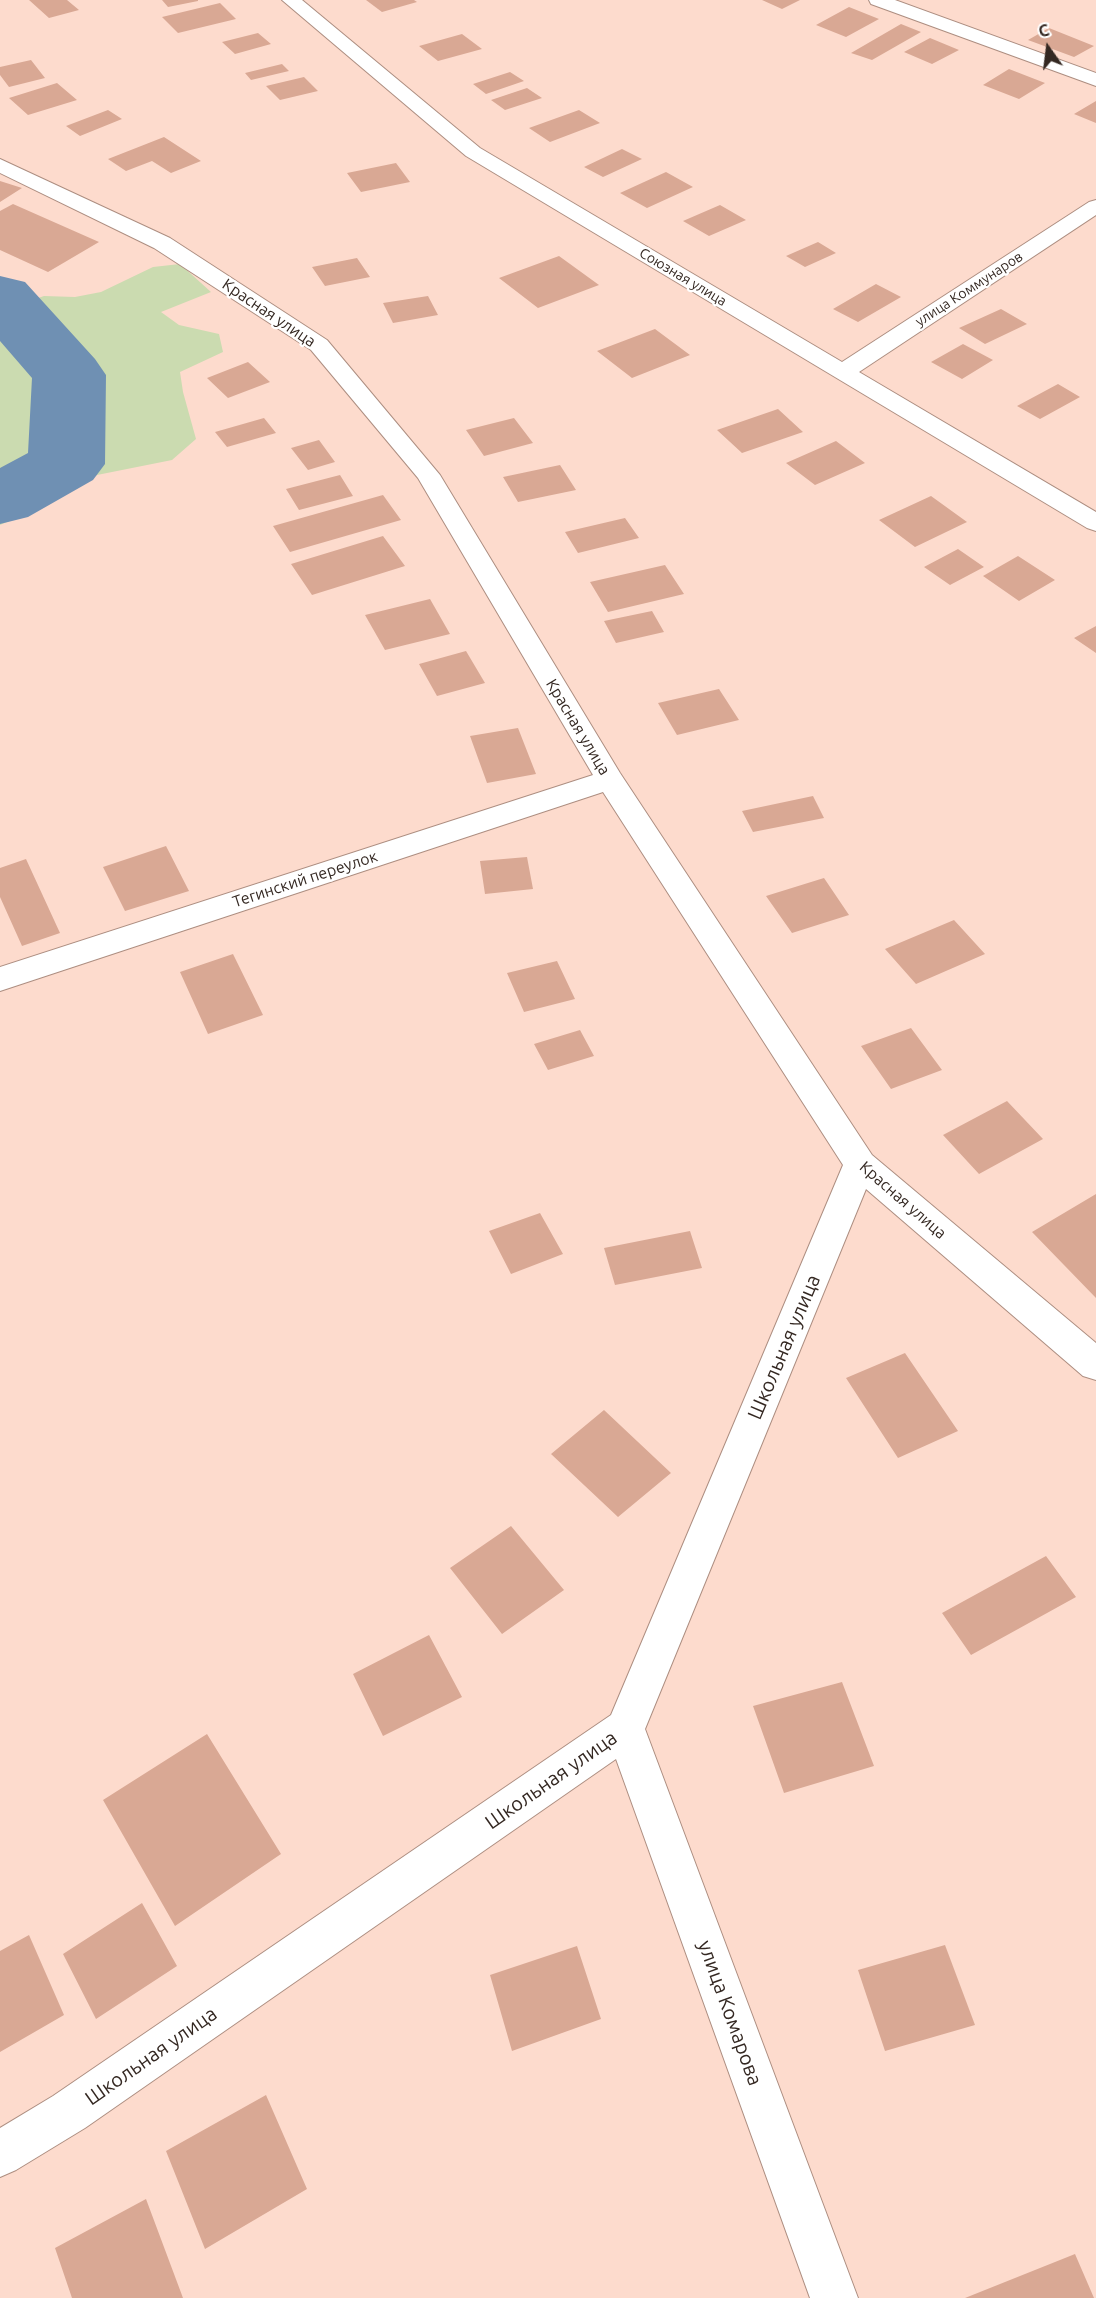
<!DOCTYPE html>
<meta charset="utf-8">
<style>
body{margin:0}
#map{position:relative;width:1096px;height:2298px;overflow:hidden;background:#fddbcd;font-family:Ubuntu,sans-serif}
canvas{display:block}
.north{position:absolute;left:1018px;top:18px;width:60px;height:60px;-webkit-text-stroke:4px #fff;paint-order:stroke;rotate:346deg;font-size:16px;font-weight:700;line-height:24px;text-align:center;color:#342822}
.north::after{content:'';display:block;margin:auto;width:21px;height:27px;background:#342822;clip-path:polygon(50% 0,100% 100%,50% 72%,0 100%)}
</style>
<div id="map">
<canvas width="1096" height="2298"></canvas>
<div class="north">С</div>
</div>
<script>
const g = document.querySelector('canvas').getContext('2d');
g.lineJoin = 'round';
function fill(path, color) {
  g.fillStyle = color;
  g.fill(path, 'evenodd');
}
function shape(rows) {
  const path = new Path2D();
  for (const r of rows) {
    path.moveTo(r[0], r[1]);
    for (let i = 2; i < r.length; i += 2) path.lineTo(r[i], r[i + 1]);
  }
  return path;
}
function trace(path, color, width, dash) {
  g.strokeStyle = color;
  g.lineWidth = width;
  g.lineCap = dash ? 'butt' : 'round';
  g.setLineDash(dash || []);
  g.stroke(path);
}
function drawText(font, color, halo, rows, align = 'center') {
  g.font = font + ' Ubuntu,sans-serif';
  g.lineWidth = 4.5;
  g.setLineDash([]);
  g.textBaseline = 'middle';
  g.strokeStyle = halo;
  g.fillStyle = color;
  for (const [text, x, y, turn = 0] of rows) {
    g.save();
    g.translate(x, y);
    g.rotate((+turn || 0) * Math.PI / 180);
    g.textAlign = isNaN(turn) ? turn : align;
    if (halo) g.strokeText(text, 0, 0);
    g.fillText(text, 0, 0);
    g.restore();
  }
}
fill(shape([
 [180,264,211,292,161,312,179,325,219,334,223,352,180,372,183,392,196,439,172,460,97,475,38,509,0,525,0,311,44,296,75,297,101,292,153,267]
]), '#cbdbb0');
fill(shape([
 [0,276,25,282,95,359,106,375,105,464,93,480,28,517,0,524,0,468,28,453,32,378,0,341,0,276]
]), '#6f90b3');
fill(shape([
 [29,0,67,0,79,10,49,18],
 [162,0,198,0,198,1,168,7],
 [366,0,414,0,417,2,382,12],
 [762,0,800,0,782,9],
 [220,3,236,19,178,33,162,17],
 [849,7,879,19,846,37,816,25],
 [901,24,921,32,872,60,851,53],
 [1049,28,1094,46,1074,57,1028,40],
 [258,33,271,44,235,54,222,42],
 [462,34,482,49,438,61,419,46],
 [930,38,959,50,932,64,904,52],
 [31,60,45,78,9,87,0,75,0,67],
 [282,64,289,71,251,80,245,73],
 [1009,69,1045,83,1019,99,983,85],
 [510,72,524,81,486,94,473,84],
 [304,77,318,91,280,100,266,86],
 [57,83,77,100,28,115,9,98],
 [527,88,542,98,505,110,491,100],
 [1096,101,1096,123,1074,114],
 [108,110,122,119,80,136,66,126],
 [579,110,600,123,550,142,529,128],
 [164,137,201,161,171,173,152,161,126,171,108,159],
 [622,149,642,159,603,177,584,167],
 [396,163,410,182,361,192,347,173],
 [666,172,693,187,647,208,620,193],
 [0,181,22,188,0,202],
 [13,204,99,242,48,272,0,250,0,211],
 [720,205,746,220,709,236,683,221],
 [818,242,836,253,805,267,786,256],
 [559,256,599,285,538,308,499,278],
 [357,258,370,277,325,286,312,267],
 [876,284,901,297,858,322,833,309],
 [428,296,438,315,393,323,383,303],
 [1001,309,1027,324,985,344,959,328],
 [655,329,690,355,632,378,597,351],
 [963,344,993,360,962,379,931,362],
 [248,362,270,382,228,398,207,378],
 [1058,384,1080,397,1040,419,1017,406],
 [778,409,803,432,742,453,717,430],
 [264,418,276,433,227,447,215,432],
 [514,418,533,443,484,456,466,430],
 [319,440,335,462,308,470,291,448],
 [836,441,865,463,815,485,786,463],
 [560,465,576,490,518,502,503,477],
 [340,475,353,496,299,510,286,489],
 [383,495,401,520,290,552,273,526],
 [931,496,967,522,915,547,879,520],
 [625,518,639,538,578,553,565,532],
 [383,536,405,566,312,595,291,564],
 [958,549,984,567,950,585,924,567],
 [1018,556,1055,580,1019,601,983,576],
 [665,565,684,594,608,612,590,582],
 [430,599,450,634,385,650,365,615],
 [652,611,664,632,616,643,604,621],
 [1096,626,1096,653,1074,638],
 [466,651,485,683,437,696,419,664],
 [719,689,739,720,677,735,658,703],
 [518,728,536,774,487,783,470,736],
 [813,796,824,818,753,832,742,811],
 [166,846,189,891,125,911,103,867],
 [527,857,533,889,485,894,480,861],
 [26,859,60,933,22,946,0,897,0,868],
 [824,878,849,915,792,933,766,896],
 [954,920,985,954,916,984,885,949],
 [233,954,263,1015,208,1034,180,972],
 [557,961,575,999,524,1012,507,973],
 [911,1028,942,1070,891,1089,861,1046],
 [580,1030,594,1056,548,1070,534,1044],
 [1007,1101,1043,1139,979,1174,943,1135],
 [1096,1194,1096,1298,1032,1232],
 [540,1213,563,1254,511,1274,489,1231],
 [690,1231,702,1268,615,1285,604,1248],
 [905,1353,958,1431,898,1458,846,1378],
 [604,1410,671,1473,618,1517,551,1454],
 [511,1526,564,1590,502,1634,450,1568],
 [1046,1556,1076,1597,971,1655,942,1613],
 [429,1635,462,1697,383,1736,353,1674],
 [842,1682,874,1766,784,1793,753,1706],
 [207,1734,281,1854,175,1926,103,1800],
 [142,1903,177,1966,96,2019,63,1954],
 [29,1935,64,2015,0,2052,0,1951],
 [945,1945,975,2025,885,2051,858,1970],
 [577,1946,601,2019,512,2051,490,1975],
 [266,2095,307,2189,205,2249,166,2151],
 [146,2199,183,2298,72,2298,55,2248],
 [1075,2254,1094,2298,965,2298]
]), '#d9a894');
const minor = shape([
 [282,0,302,0,480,148,842,362,1089,202,1096,200,1096,215,859,372,1096,512,1096,531,1087,528,466,156,282,0],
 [869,0,895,0,1096,73,1096,86,871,4,869,0],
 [0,159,170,238,327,340,440,475,620,773,872,1155,1096,1343,1096,1380,1083,1376,866,1189,645,1729,858,2298,810,2298,616,1759,85,2128,16,2170,0,2177,0,2128,53,2096,611,1715,843,1165,603,792,0,991,0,967,593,775,418,478,311,350,154,248,0,173,0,159]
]);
trace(minor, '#ad8e81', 2);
fill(minor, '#fff');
drawText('14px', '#342822', '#fff', [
 ["Союзная улица",683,277,31],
 ["улица Коммунаров",969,289,-33]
]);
drawText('16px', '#342822', '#fff', [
 ["Красная улица",269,313,34],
 ["Красная улица",578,727,59],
 ["Тегинский переулок",305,879,-18],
 ["Красная улица",903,1200,41]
]);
drawText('20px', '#342822', '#fff', [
 ["Школьная улица",784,1347,-67],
 ["Школьная улица",551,1780,-35],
 ["улица Комарова",730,2013,70],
 ["Школьная улица",151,2056,-35]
]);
</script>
